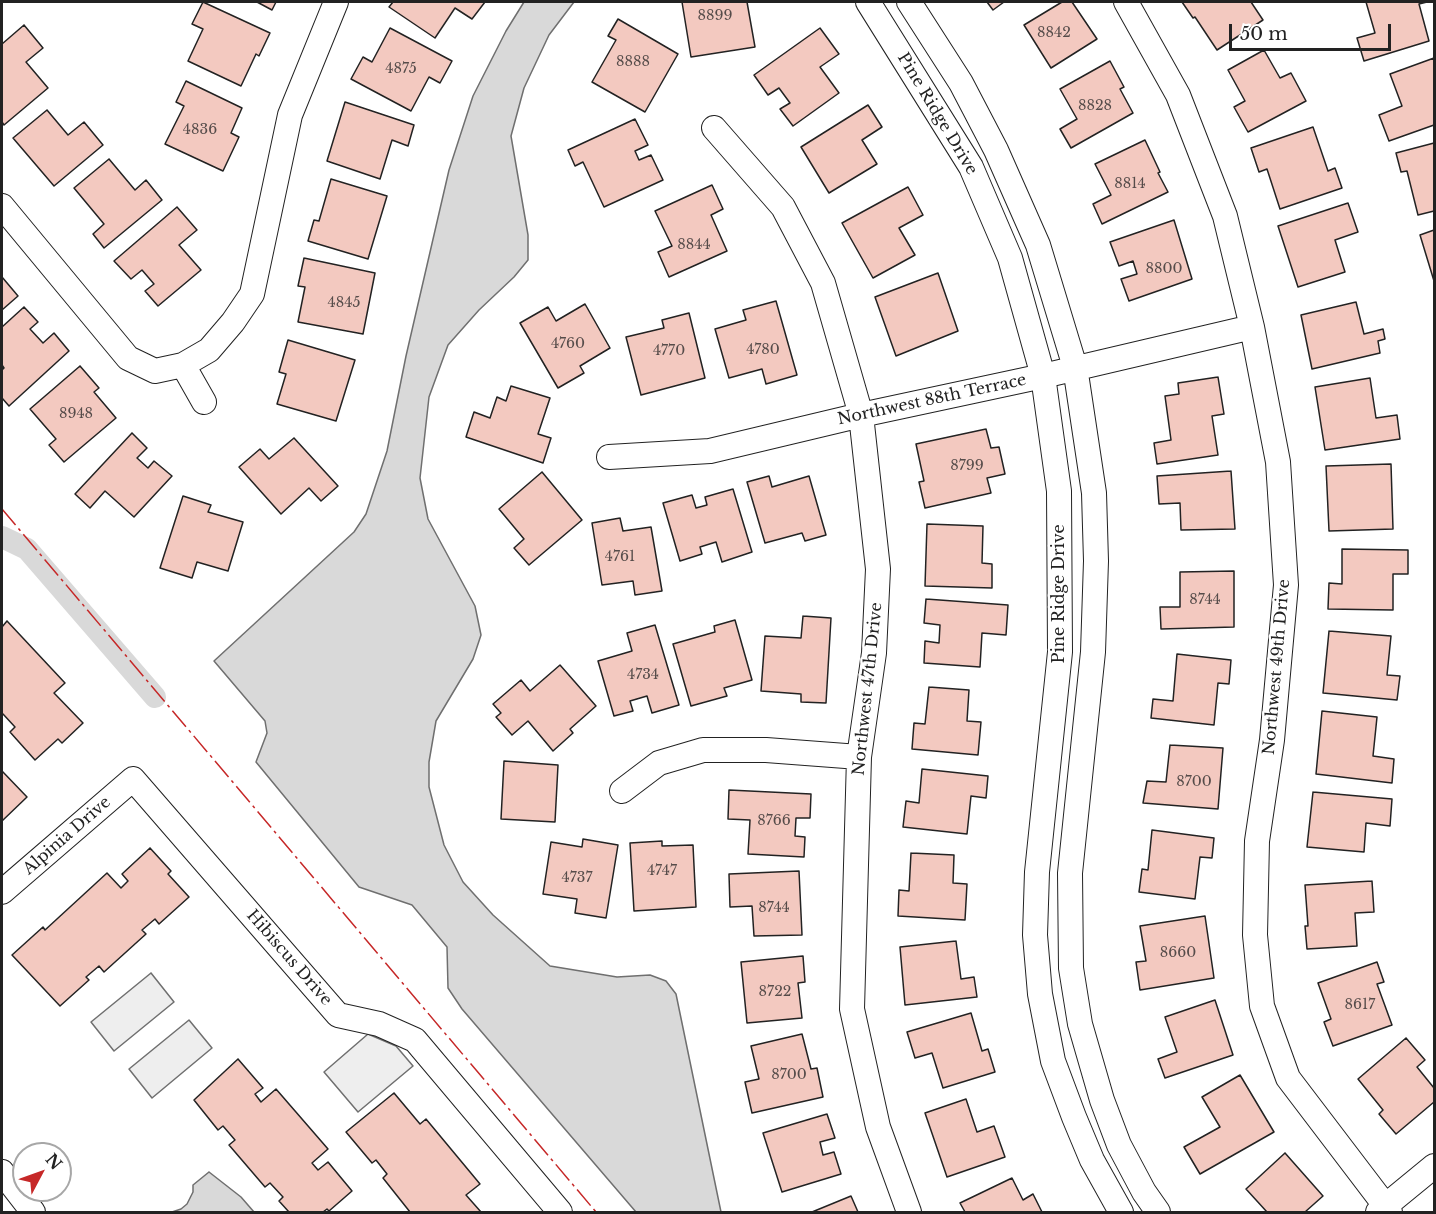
<!DOCTYPE html>
<style>
body{margin:0}
#map{position:relative;width:1436px;height:1214px;overflow:hidden;background:#fff;font-family:"Libre Baskerville",serif}
canvas{display:block}
.frame{position:absolute;inset:0;border:3px solid #222;pointer-events:none}
.north{position:absolute;left:12px;top:1142px;width:60px;height:60px;box-sizing:border-box;background:#fff;border:2px solid #a7a7a7;border-radius:50%;rotate:49deg;font-size:16px;font-weight:700;line-height:24px;text-align:center;color:#222}
.north::after{content:'';display:block;margin:auto;width:21px;height:27px;background:#c62828;clip-path:polygon(50% 0,100% 100%,50% 72%,0 100%)}
.scale{position:absolute;left:1229px;top:24px;width:162px;height:27px;box-sizing:border-box;border:3px solid #222;border-top:0;padding-left:8px;font-size:18px;line-height:21px;white-space:nowrap;color:#222;-webkit-text-stroke:4px #fff;paint-order:stroke}
</style>
<div id="map">
<canvas width="1436" height="1214"></canvas>
<div class="frame"></div>
<div class="north">N</div>
<div class="scale">50 m</div>
</div>
<script>
const g = document.querySelector('canvas').getContext('2d');
g.lineJoin = 'round';
function fill(path, color) {
  g.fillStyle = color;
  g.fill(path, 'evenodd');
}
function shape(rows) {
  const path = new Path2D();
  for (const r of rows) {
    path.moveTo(r[0], r[1]);
    for (let i = 2; i < r.length; i += 2) path.lineTo(r[i], r[i + 1]);
  }
  return path;
}
function trace(path, color, width, dash) {
  g.strokeStyle = color;
  g.lineWidth = width;
  g.lineCap = dash ? 'butt' : 'round';
  g.setLineDash(dash || []);
  g.stroke(path);
}
function drawText(font, color, halo, rows, align = 'center') {
  g.font = font + ' "Libre Baskerville",serif';
  g.lineWidth = 4.5;
  g.setLineDash([]);
  g.textBaseline = 'middle';
  g.strokeStyle = halo;
  g.fillStyle = color;
  for (const [text, x, y, turn = 0] of rows) {
    g.save();
    g.translate(x, y);
    g.rotate((+turn || 0) * Math.PI / 180);
    g.textAlign = isNaN(turn) ? turn : align;
    if (halo) g.strokeText(text, 0, 0);
    g.fillText(text, 0, 0);
    g.restore();
  }
}
const green = shape([
 [151,973,174,1002,114,1051,91,1022,151,973],
 [189,1020,212,1048,152,1098,129,1069,189,1020],
 [368,1034,396,1046,413,1066,358,1112,324,1072,368,1034]
]);
fill(green, '#eee');
trace(green, '#6f6f6f', 1.5);
const water = shape([
 [524,2,574,2,549,35,524,88,511,136,528,235,528,260,514,277,479,310,448,345,429,397,420,478,428,519,475,606,481,635,473,659,436,721,429,762,429,787,444,845,463,882,493,915,550,966,617,977,650,975,666,981,676,994,721,1212,636,1212,462,1009,448,988,447,947,412,905,359,887,256,762,267,733,265,721,214,661,354,532,366,514,387,451,406,356,449,170,473,96,506,31,524,2],
 [209,1172,241,1197,254,1212,161,1212,172,1212,181,1209,187,1204,193,1192,193,1185,209,1172]
]);
fill(water, '#d9d9d9');
trace(water, '#6f6f6f', 1.5);
trace(shape([
 [2,537,27,549,155,697]
]), '#d9d9d9', 22);
const building = shape([
 [203,2,270,33,259,56,256,54,241,86,188,61,203,29,192,24,203,2],
 [257,2,276,2,272,10,257,2],
 [393,2,485,2,472,19,455,8,435,38,389,7,393,2],
 [682,2,747,2,755,47,691,57,682,2],
 [987,2,1004,2,993,10,987,2],
 [1062,2,1072,2,1097,39,1051,68,1024,25,1062,2],
 [1182,2,1251,2,1263,20,1217,50,1195,17,1193,18,1182,2],
 [1366,2,1427,2,1419,4,1429,41,1364,61,1357,38,1375,33,1366,2],
 [618,19,678,54,645,112,592,82,616,40,608,36,618,19],
 [24,25,43,48,26,62,48,88,4,125,2,122,2,44,24,25],
 [390,28,452,61,440,83,429,77,411,111,351,79,363,57,372,62,390,28],
 [820,28,839,54,820,67,839,93,793,126,780,109,790,103,779,88,768,95,754,75,820,28],
 [1264,50,1280,78,1291,73,1306,101,1248,132,1234,107,1245,101,1228,70,1264,50],
 [1434,58,1434,125,1389,141,1379,115,1402,106,1390,74,1434,58],
 [1110,61,1124,87,1120,89,1133,113,1071,148,1060,129,1077,119,1060,89,1110,61],
 [186,81,242,108,231,133,239,137,223,171,165,144,184,106,176,102,186,81],
 [345,102,414,125,408,146,392,140,380,179,327,161,345,102],
 [868,105,882,127,862,140,877,164,829,193,801,147,868,105],
 [47,110,68,135,84,122,103,145,54,186,13,138,47,110],
 [635,119,648,145,635,151,639,160,651,155,663,180,604,207,583,162,575,166,568,150,635,119],
 [1313,127,1328,171,1335,168,1342,188,1280,209,1267,169,1259,172,1251,148,1313,127],
 [1145,140,1160,172,1158,173,1168,192,1102,224,1093,204,1111,195,1095,164,1145,140],
 [1434,143,1434,211,1418,215,1407,171,1401,172,1396,153,1434,143],
 [109,159,135,190,146,180,162,200,104,248,93,234,104,224,74,188,109,159],
 [331,179,387,196,368,259,308,241,314,220,319,221,331,179],
 [712,185,723,209,711,215,727,251,669,277,658,252,672,246,655,211,712,185],
 [908,187,923,215,899,228,915,255,873,278,842,223,908,187],
 [1348,203,1358,232,1335,240,1345,272,1298,287,1278,226,1348,203],
 [177,207,197,230,179,245,201,270,158,306,145,291,154,284,142,270,131,279,114,261,177,207],
 [1174,220,1192,279,1129,301,1121,279,1137,274,1133,261,1119,266,1110,242,1174,220],
 [1434,230,1434,281,1420,235,1434,230],
 [304,258,375,273,363,334,298,322,305,287,298,286,304,258],
 [938,273,958,331,896,356,875,297,938,273],
 [2,277,18,296,2,310,2,277],
 [776,301,797,375,766,384,762,369,729,378,715,329,746,320,743,310,776,301],
 [1356,302,1364,334,1383,329,1385,339,1378,341,1380,353,1312,369,1301,315,1356,302],
 [585,304,610,348,580,366,584,373,558,388,520,323,548,307,556,321,585,304],
 [24,307,38,322,30,329,43,343,54,333,69,351,9,406,2,398,2,370,4,368,2,365,2,327,24,307],
 [689,313,705,378,641,395,626,337,664,328,662,320,689,313],
 [288,340,355,360,336,421,277,404,286,374,279,372,288,340],
 [80,366,99,388,94,392,116,418,64,462,49,445,56,439,30,409,80,366],
 [1218,377,1224,414,1212,416,1218,455,1157,464,1154,443,1171,440,1165,396,1179,394,1178,383,1218,377],
 [1370,378,1376,418,1397,415,1400,439,1325,450,1315,387,1370,378],
 [511,386,550,398,538,434,551,438,543,463,466,437,474,412,490,418,497,397,506,401,511,386],
 [986,429,991,448,999,447,1005,474,987,478,991,493,925,508,919,482,924,481,916,444,986,429],
 [132,433,147,448,137,458,148,468,154,461,172,476,134,517,105,491,90,508,75,494,132,433],
 [294,438,338,486,321,501,309,488,281,514,239,467,260,449,269,459,294,438],
 [1391,464,1393,529,1329,531,1326,466,1391,464],
 [1231,471,1235,529,1181,530,1180,503,1159,504,1157,476,1231,471],
 [542,472,582,520,529,565,514,548,524,539,499,509,542,472],
 [769,476,772,487,809,476,826,535,805,541,802,533,765,543,747,482,769,476],
 [733,489,752,552,722,562,716,542,700,547,702,554,680,561,663,503,692,495,696,508,707,505,705,497,733,489],
 [183,496,211,505,208,512,243,522,228,571,197,562,192,578,160,568,183,496],
 [620,518,623,531,651,527,662,591,635,595,633,581,602,585,592,523,620,518],
 [927,524,983,526,982,563,992,564,992,588,925,586,927,524],
 [1342,549,1408,550,1408,574,1393,574,1393,610,1328,609,1329,583,1342,584,1342,549],
 [1234,571,1234,627,1161,629,1160,607,1180,607,1180,572,1234,571],
 [926,599,1008,605,1006,635,982,633,980,667,924,663,925,641,939,643,940,625,924,623,926,599],
 [803,616,831,618,826,703,801,702,801,694,761,691,765,636,801,638,803,616],
 [735,620,752,680,724,688,727,696,691,706,673,644,715,632,714,626,735,620],
 [7,621,65,683,54,693,83,723,62,743,58,739,35,760,10,732,15,727,3,714,2,715,2,627,7,621],
 [655,625,679,705,652,713,647,696,630,701,633,711,614,716,598,661,632,651,627,633,655,625],
 [1329,631,1391,636,1387,675,1400,676,1397,700,1323,693,1329,631],
 [1177,654,1231,660,1229,684,1218,683,1214,725,1151,718,1153,699,1173,701,1177,654],
 [560,665,596,706,570,729,573,733,553,751,528,721,512,735,496,717,501,713,493,704,521,680,530,691,560,665],
 [929,687,969,690,967,721,981,722,978,755,912,749,914,723,925,724,929,687],
 [1322,711,1377,717,1373,756,1394,759,1392,783,1316,774,1322,711],
 [1170,745,1223,748,1218,809,1143,803,1147,781,1166,782,1170,745],
 [504,761,558,765,555,822,501,819,504,761],
 [922,769,988,776,986,798,971,796,967,834,903,827,906,801,919,803,922,769],
 [2,771,27,797,2,821,2,771],
 [729,790,811,794,810,818,796,818,795,836,805,837,804,857,748,854,750,820,728,819,729,790],
 [1313,792,1392,799,1390,826,1366,823,1364,852,1307,847,1313,792],
 [1152,830,1214,838,1212,858,1200,857,1195,899,1139,892,1142,869,1148,870,1152,830],
 [583,839,618,845,606,918,575,913,577,899,543,894,551,842,582,847,583,839],
 [662,841,662,846,693,845,696,907,634,911,630,843,662,841],
 [150,848,171,871,168,874,189,897,159,924,155,919,142,930,146,934,104,972,99,966,86,977,89,980,60,1006,12,955,43,927,45,930,107,873,121,888,128,881,122,874,150,848],
 [911,853,954,855,953,883,967,884,965,920,898,916,899,890,909,891,911,853],
 [799,871,802,935,754,936,752,906,730,907,729,874,799,871],
 [1372,881,1374,912,1355,913,1357,946,1307,949,1305,926,1308,926,1305,885,1372,881],
 [1205,916,1214,978,1140,990,1136,962,1146,961,1140,926,1205,916],
 [956,941,961,979,974,977,977,997,905,1005,900,947,956,941],
 [803,956,805,982,798,983,802,1018,747,1023,741,962,803,956],
 [1377,962,1384,982,1377,984,1392,1025,1333,1046,1324,1022,1331,1019,1318,983,1377,962],
 [1215,1000,1233,1055,1165,1078,1158,1059,1177,1052,1165,1017,1215,1000],
 [971,1013,982,1051,988,1049,995,1072,943,1088,932,1053,915,1058,907,1032,971,1013],
 [802,1034,811,1069,817,1068,823,1097,752,1113,745,1082,759,1079,751,1046,802,1034],
 [1406,1038,1425,1060,1417,1067,1434,1088,1434,1102,1396,1134,1379,1114,1383,1110,1358,1079,1406,1038],
 [238,1059,263,1088,255,1094,261,1102,276,1089,328,1149,312,1163,318,1170,328,1162,352,1191,329,1211,327,1209,323,1212,289,1212,279,1201,283,1197,270,1183,265,1187,229,1145,235,1140,223,1126,218,1130,194,1100,238,1059],
 [1240,1075,1274,1132,1200,1174,1184,1147,1220,1127,1202,1097,1240,1075],
 [394,1093,420,1124,426,1119,480,1184,466,1195,481,1212,410,1212,383,1178,387,1174,376,1160,372,1163,346,1132,394,1093],
 [966,1099,977,1132,994,1126,1005,1157,947,1177,925,1113,966,1099],
 [827,1114,835,1138,820,1142,823,1155,834,1152,841,1174,782,1192,763,1133,827,1114],
 [1285,1153,1323,1196,1305,1212,1267,1212,1246,1189,1285,1153],
 [1012,1178,1023,1200,1033,1194,1042,1212,965,1212,960,1203,1012,1178],
 [851,1196,858,1212,812,1212,851,1196]
]);
fill(building, '#f3c9c0');
trace(building, '#222', 1.5);
const minor = shape([
 [868,2,971,167,1010,258,1043,376,1059,491,1060,652,1037,872,1035,935,1040,994,1053,1061,1074,1117,1092,1160,1121,1212],
 [909,2,961,83,996,150,1038,245,1075,367,1094,493,1096,561,1093,652,1070,873,1071,968,1080,1024,1102,1100,1119,1145,1144,1192,1158,1212],
 [1126,2,1178,95,1225,216,1252,327,1278,462,1286,585,1272,740,1257,841,1255,935,1262,1006,1288,1078,1390,1212],
 [714,128,783,207,823,283,861,415,878,569,874,653,859,757,852,1009,878,1127,909,1212],
 [2,206,128,358,155,371,183,365,209,350,233,322,252,294,290,115,336,2],
 [183,365,204,402],
 [609,457,710,451,861,415,1043,376,1252,327],
 [622,791,659,763,703,750,766,750,859,757],
 [2,892,133,779,338,1015,379,1024,415,1040,560,1212],
 [2,1172,33,1212],
 [1378,1212,1434,1166]
]);
trace(minor, '#222', 26);
trace(minor, '#fff', 24);
trace(shape([
 [2,509,596,1212]
]), '#c62828', 1.5, [21, 4.5, 3, 4.5]);
drawText('14px', '#564c4a', null, [
 ["8899",715,16],
 ["8842",1054,33],
 ["8888",633,62],
 ["4875",401,69],
 ["8828",1095,106],
 ["4836",200,130],
 ["8814",1130,184],
 ["8844",694,245],
 ["8800",1164,269],
 ["4845",344,303],
 ["4760",568,344],
 ["4780",763,350],
 ["4770",669,351],
 ["8948",76,414],
 ["8799",967,466],
 ["4761",620,557],
 ["8744",1205,600],
 ["4734",643,675],
 ["8700",1194,782],
 ["8766",774,821],
 ["4747",662,871],
 ["4737",577,878],
 ["8744",774,908],
 ["8660",1178,953],
 ["8722",775,992],
 ["8617",1360,1005],
 ["8700",789,1075]
]);
drawText('16px', '#222', '#fff', [
 ["Pine Ridge Drive",937,114,59],
 ["Northwest 88th Terrace",932,400,-12],
 ["Pine Ridge Drive",1059,594,-90],
 ["Northwest 49th Drive",1277,667,-85],
 ["Northwest 47th Drive",868,689,-84],
 ["Alpinia Drive",67,836,-41],
 ["Hibiscus Drive",289,958,49]
]);
</script>
